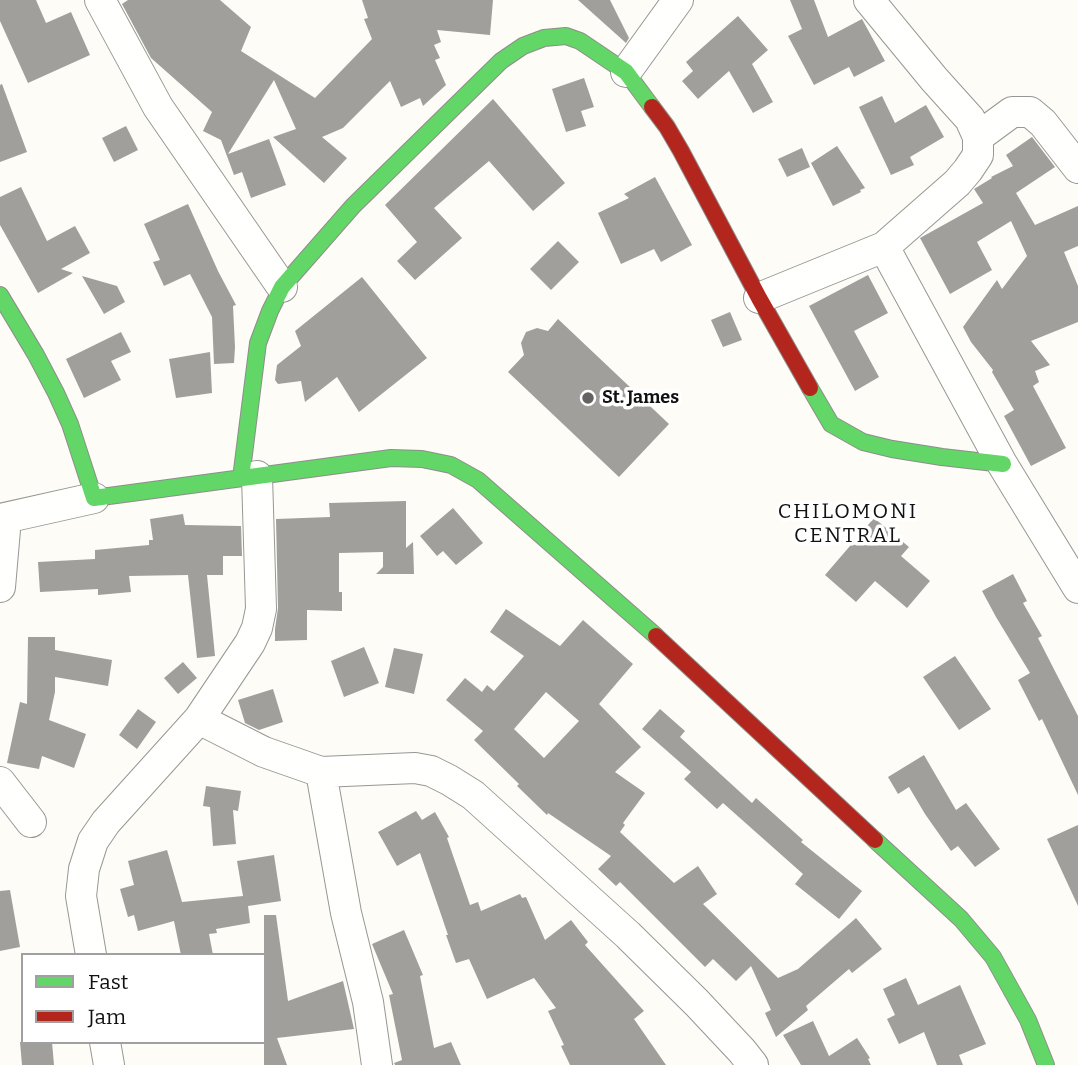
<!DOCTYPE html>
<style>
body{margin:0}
#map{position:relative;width:1078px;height:1065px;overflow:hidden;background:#fdfcf7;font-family:Bitter,serif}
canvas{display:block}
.legend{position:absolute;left:21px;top:953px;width:245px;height:91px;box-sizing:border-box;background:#fff;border:2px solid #a0a0a0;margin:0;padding:9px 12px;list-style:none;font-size:21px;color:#111}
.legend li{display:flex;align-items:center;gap:14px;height:35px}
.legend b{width:35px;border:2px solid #a0a0a0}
</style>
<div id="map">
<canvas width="1078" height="1065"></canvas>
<ul class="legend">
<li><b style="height:9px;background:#63d668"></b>Fast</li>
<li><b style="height:9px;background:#b3261e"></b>Jam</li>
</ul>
</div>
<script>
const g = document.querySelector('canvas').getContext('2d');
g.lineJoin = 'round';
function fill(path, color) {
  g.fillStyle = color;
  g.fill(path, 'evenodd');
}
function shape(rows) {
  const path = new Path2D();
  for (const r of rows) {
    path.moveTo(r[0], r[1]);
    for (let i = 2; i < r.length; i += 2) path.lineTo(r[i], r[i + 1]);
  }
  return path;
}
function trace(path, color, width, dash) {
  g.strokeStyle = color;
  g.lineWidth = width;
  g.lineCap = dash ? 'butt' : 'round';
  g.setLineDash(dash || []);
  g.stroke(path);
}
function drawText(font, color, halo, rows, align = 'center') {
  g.font = font + ' Bitter,serif';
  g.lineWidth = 7;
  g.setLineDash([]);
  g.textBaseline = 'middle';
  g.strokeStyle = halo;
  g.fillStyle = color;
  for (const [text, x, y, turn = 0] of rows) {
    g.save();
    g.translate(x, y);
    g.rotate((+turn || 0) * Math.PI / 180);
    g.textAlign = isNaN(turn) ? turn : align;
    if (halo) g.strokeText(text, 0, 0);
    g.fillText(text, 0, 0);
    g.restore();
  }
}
fill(shape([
 [0,0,36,0,46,23,71,12,90,55,28,83,0,21],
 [128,0,220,0,251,27,241,51,315,98,372,39,364,19,368,18,362,0,493,0,490,35,437,30,441,42,434,45,440,58,435,60,446,85,423,106,420,98,401,107,390,81,343,128,322,137,347,158,324,183,273,137,296,129,274,80,228,154,269,139,286,185,251,198,242,172,234,175,221,140,203,131,212,112,151,58,122,4],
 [578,0,610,0,629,38,626,43],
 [790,0,814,0,828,37,862,19,885,61,854,77,849,67,814,85,788,36,802,29],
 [738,16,768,50,752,64,773,102,753,113,729,71,698,99,682,81,693,71,686,62],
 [584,78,594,107,581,111,586,126,566,132,552,89],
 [2,84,27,152,0,162,0,85],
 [882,96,895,123,926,105,944,137,910,157,914,165,891,175,859,107],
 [493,99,565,183,533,211,489,161,434,208,462,238,415,280,397,261,417,242,385,205],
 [126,126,138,150,114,162,102,138],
 [1032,137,1055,167,1016,193,1035,225,1078,206,1078,246,1064,252,1078,286,1078,322,1031,341,1050,365,1035,371,1039,382,1033,386,1066,448,1031,466,1004,416,1014,410,992,372,993,370,971,342,963,327,997,280,1002,289,1027,256,1011,221,977,242,992,270,950,294,920,238,983,203,974,189,992,178,991,177,1013,166,1006,155],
 [837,146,865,188,860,190,861,192,833,206,811,163],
 [802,148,810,167,787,177,778,159],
 [655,177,692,245,661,262,654,249,621,264,598,213,629,198,624,194],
 [21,187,47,241,75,226,90,253,61,269,73,273,38,293,0,225,0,197],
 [188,204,218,271,236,305,233,306,235,347,234,363,214,364,212,317,190,274,164,286,153,262,160,260,144,224],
 [558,241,579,262,551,290,530,269],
 [868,275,888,313,854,331,879,377,855,391,809,306],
 [82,276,117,286,125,302,104,314],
 [362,277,427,358,359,412,337,377,305,402,301,381,278,384,275,380,277,365,301,346,295,331],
 [730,312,742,340,723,347,711,320],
 [558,319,669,424,619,477,508,372,524,355,521,343,526,332,537,328,548,331],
 [121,332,131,352,111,361,121,380,84,398,66,359],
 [210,352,212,393,176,398,169,359],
 [406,501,406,548,413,542,414,574,376,574,383,567,383,552,339,553,339,592,342,592,342,611,307,610,307,640,275,641,275,629,278,608,276,519,330,517,329,503],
 [453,508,483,543,456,565,443,551,437,556,420,536],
 [183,514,185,525,241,526,242,556,223,556,223,575,207,575,215,656,197,658,188,575,129,576,131,592,98,595,98,589,40,592,38,562,95,559,95,550,149,545,149,540,153,540,150,519],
 [874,518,909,547,901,556,930,581,907,608,875,581,856,602,825,575],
 [1013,574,1027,601,1023,603,1042,636,1038,638,1078,716,1078,795,1042,719,1039,721,1018,680,1030,673,996,617,982,591],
 [506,609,560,646,583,620,633,664,599,704,641,747,615,772,645,793,623,823,625,825,620,832,674,883,698,866,717,894,703,904,778,978,798,969,856,918,882,949,852,973,849,969,806,1006,808,1010,776,1037,765,1013,771,1010,751,966,736,981,713,959,705,967,620,882,616,886,598,869,611,856,548,813,547,815,517,786,519,784,474,740,483,731,446,700,465,678,482,692,487,685,494,691,524,656,490,632],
 [546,692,579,721,544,758,514,729],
 [28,637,55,637,55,650,112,660,108,686,55,677,55,692,49,720,86,734,74,768,42,756,39,769,7,763,20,702,27,704],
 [364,647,379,683,344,697,331,661],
 [394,648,423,654,414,694,385,687],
 [955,656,991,709,959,730,923,677],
 [183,662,197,678,178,694,164,678],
 [273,689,283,722,259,730,245,723,238,700],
 [138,709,156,722,137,749,119,735],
 [660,709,685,731,680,737,752,803,756,798,803,840,801,842,862,891,839,919,795,884,803,874,723,803,717,809,684,779,691,772,642,729],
 [924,755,956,810,966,803,1000,849,975,867,958,846,951,851,925,814,909,787,898,794,888,777],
 [206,786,241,791,238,811,233,810,236,844,213,846,210,807,203,806],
 [416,811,422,820,435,812,449,837,447,838,470,905,478,902,481,911,520,894,522,898,526,897,545,940,571,920,588,942,585,945,644,1011,634,1019,666,1065,570,1065,561,1046,564,1045,548,1011,556,1008,534,978,487,999,469,959,456,963,446,935,448,935,420,853,397,866,378,832],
 [1078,825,1078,906,1047,839],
 [167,850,182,902,243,896,237,861,274,855,281,901,248,906,250,923,216,929,217,933,209,934,213,955,181,955,174,921,138,931,134,915,128,917,120,889,134,885,128,861],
 [10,890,20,947,0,951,0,891],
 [264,915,276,915,288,1001,343,981,354,1029,277,1038,287,1065,264,1065],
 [404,930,423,975,420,976,434,1048,451,1042,461,1065,395,1065,394,1063,402,1060,389,995,393,994,372,944],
 [906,978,918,1005,960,985,986,1044,959,1055,963,1065,937,1065,924,1032,899,1044,887,1019,895,1015,883,989],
 [813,1021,829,1056,857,1038,870,1058,868,1059,871,1065,801,1065,783,1035],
 [20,1042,52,1042,54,1065,22,1065]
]), '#a19f9c');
const street = shape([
 [100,0,158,107,282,287],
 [626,72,678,0],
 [978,137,1012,112,1030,112,1043,123,1078,168],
 [884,247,1001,462,1078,588],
 [759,298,884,247,957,183,968,170,978,155,978,137,970,119,934,79,869,0],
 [0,519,94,498],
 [0,587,6,518],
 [199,719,264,752,321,772,415,768,431,771,449,780,473,795,628,935,697,1003,742,1051,753,1065],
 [321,772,346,913,368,1002,377,1065],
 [0,782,31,822],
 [91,955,81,896,84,869,93,841,106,822,199,719,250,643,257,628,261,609,257,476],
 [105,1042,109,1065]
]);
const fast = shape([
 [0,295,36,355,56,393,70,424,94,498,391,458,422,459,451,465,478,480,656,636],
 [810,388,831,424,863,442,892,449,942,457,1003,464],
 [241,478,258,343,270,311,282,287,353,206,501,61,523,46,544,38,566,36,580,41,626,72,652,107],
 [875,840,961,919,993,957,1028,1020,1046,1065]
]);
const jam = shape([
 [652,107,667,127,681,151,759,298,810,388],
 [656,636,875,840]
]);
trace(street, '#979795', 32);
trace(fast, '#8e8d8b', 18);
trace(jam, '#8e8d8b', 18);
trace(street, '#fffffe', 30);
trace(fast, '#63d668', 16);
trace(jam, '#b3261e', 16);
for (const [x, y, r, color] of [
 [588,398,7,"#646362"]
]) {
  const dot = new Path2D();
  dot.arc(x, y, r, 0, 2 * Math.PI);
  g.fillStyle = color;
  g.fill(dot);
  trace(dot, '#fff', 2.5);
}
drawText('bold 18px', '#111', '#fff', [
 ["St. James",602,398]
], 'left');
g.letterSpacing = '2px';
drawText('21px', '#111', '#fff', [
 ["CHILOMONI",848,512],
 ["CENTRAL",848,536]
]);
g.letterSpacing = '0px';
</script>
